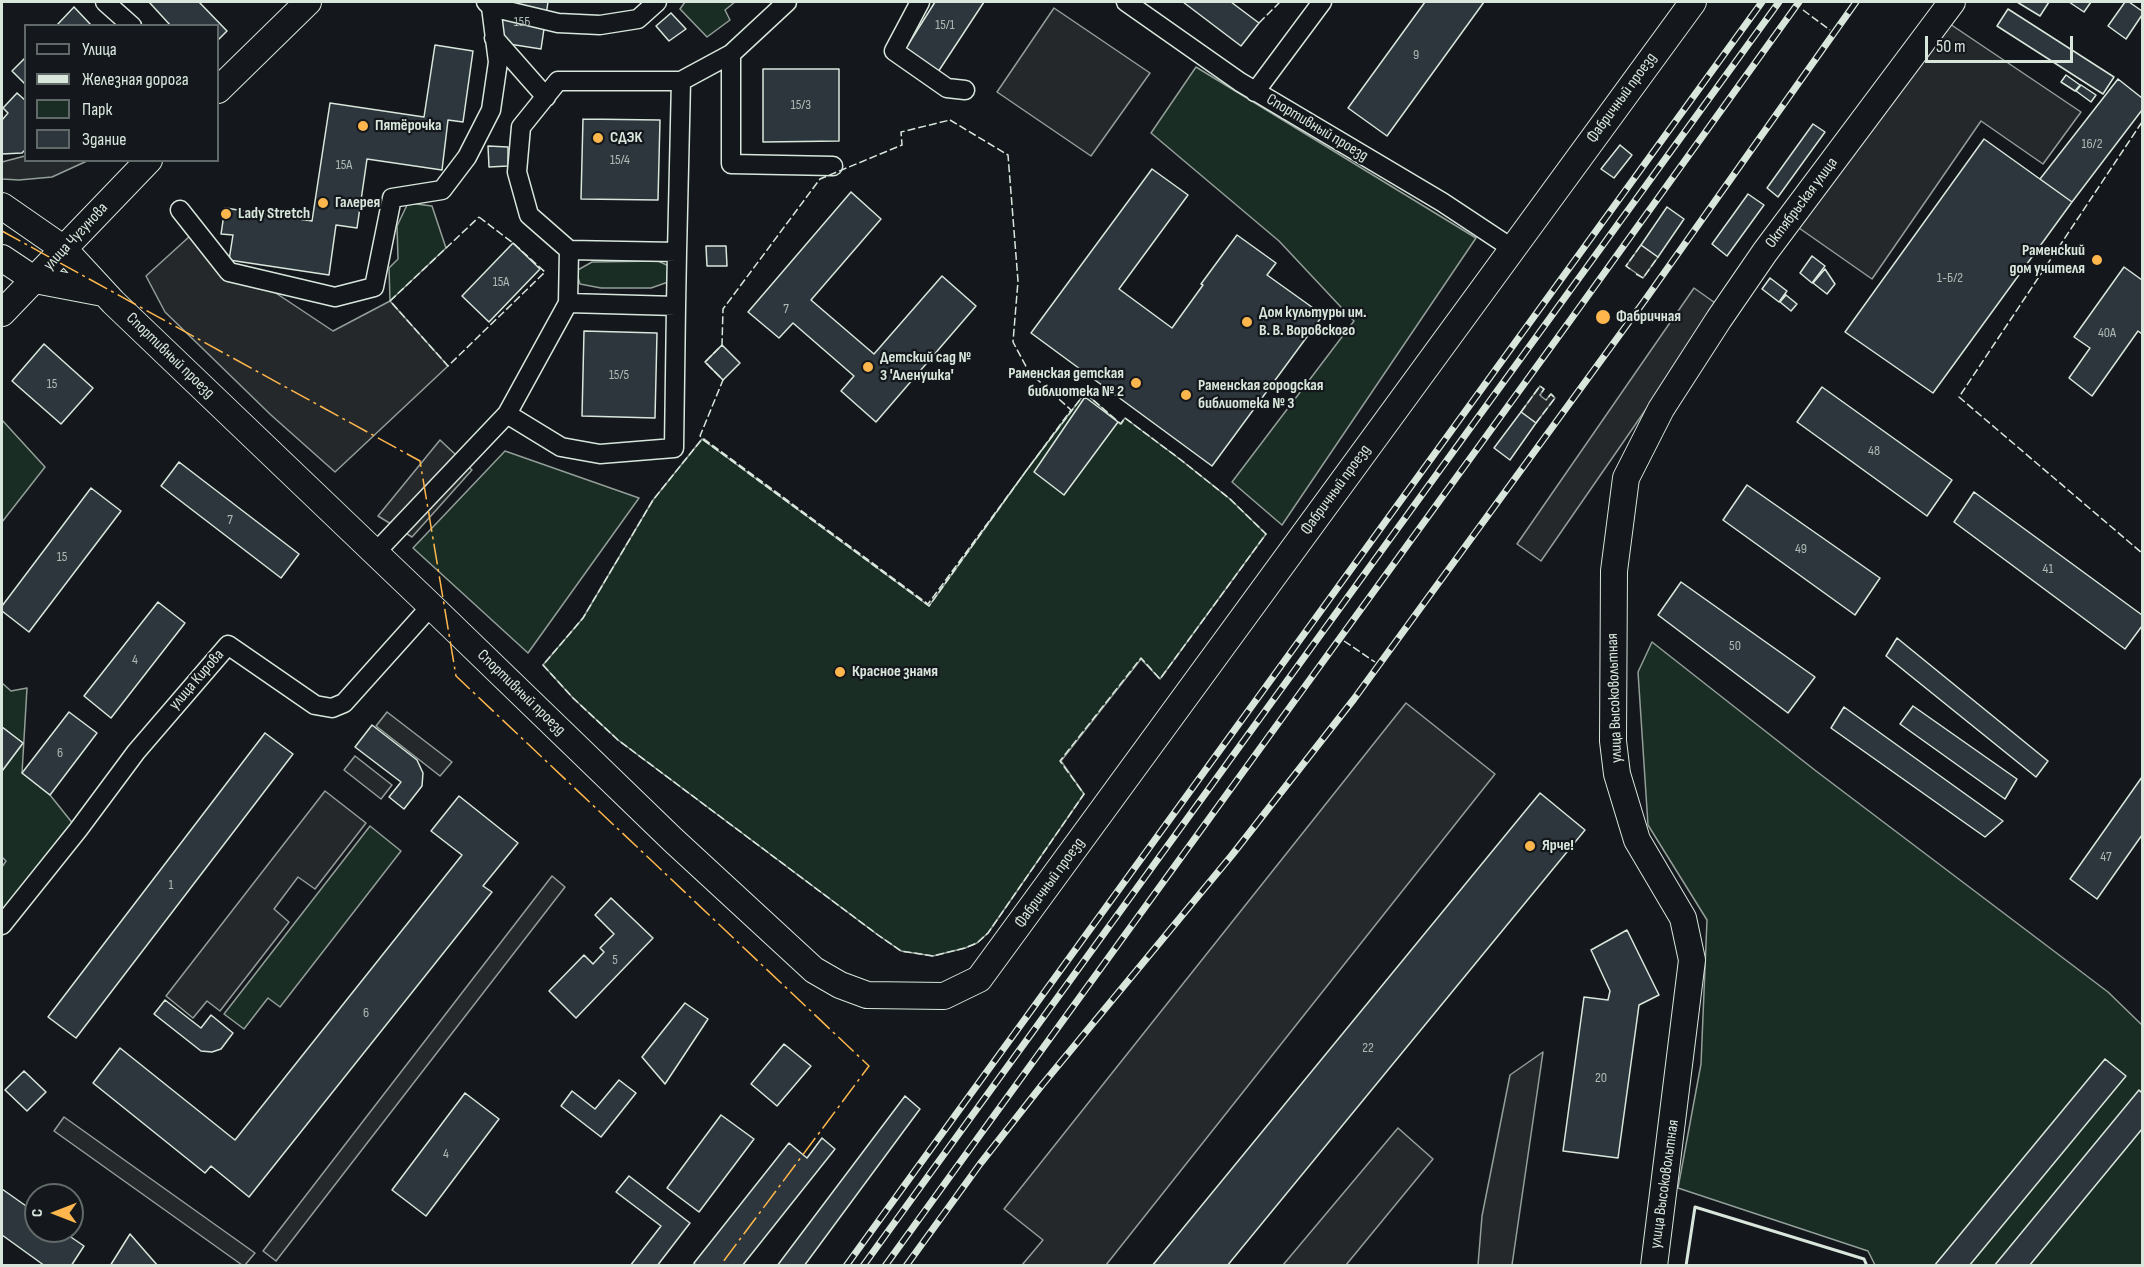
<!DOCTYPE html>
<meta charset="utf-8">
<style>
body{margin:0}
#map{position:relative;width:2144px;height:1267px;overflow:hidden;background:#14181c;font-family:"Sofia Sans Condensed",sans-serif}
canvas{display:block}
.frame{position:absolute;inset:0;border:3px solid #d8e6dc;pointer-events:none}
.legend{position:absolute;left:24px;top:24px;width:195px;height:138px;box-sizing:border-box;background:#14181c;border:2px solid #626a69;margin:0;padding:8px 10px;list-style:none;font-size:18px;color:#d8e6dc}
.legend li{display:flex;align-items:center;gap:12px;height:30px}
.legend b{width:30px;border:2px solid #626a69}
.north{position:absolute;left:24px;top:1183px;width:60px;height:60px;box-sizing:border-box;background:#14181c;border:2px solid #626a69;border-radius:50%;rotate:270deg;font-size:16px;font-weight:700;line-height:24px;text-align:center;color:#d8e6dc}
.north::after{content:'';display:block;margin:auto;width:21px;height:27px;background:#ffb74d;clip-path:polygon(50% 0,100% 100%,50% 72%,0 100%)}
.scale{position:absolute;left:1925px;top:36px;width:148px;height:27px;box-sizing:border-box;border:3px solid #d8e6dc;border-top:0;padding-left:8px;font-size:18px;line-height:21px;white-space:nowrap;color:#d8e6dc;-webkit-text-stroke:4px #14181c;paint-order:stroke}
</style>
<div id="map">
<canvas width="2144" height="1267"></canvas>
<div class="frame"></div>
<ul class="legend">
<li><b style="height:8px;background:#14181c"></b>Улица</li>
<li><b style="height:8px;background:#d8e6dc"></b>Железная дорога</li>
<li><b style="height:16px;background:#1a2d24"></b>Парк</li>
<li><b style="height:16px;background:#2c363c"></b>Здание</li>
</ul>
<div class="north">С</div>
<div class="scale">50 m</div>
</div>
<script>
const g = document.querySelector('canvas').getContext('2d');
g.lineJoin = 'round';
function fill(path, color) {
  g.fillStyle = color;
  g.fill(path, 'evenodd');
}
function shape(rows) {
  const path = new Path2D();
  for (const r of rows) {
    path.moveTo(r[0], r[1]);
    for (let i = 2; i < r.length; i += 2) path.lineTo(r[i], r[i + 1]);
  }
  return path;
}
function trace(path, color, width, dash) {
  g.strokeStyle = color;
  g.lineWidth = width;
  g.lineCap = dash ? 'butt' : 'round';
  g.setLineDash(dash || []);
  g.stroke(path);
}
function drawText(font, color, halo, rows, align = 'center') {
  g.font = font + ' "Sofia Sans Condensed",sans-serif';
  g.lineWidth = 4.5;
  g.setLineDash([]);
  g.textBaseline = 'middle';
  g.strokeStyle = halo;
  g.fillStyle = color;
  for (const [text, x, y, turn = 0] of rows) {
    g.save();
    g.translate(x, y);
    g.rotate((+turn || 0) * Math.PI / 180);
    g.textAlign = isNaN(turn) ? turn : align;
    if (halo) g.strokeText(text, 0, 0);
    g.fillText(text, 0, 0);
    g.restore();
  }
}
const green = shape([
 [685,2,735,2,725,10,730,20,707,37,680,9,685,2],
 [1196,67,1476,238,1282,525,1232,482,1354,321,1279,241,1151,133,1196,67],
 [408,203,432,206,446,248,390,301,389,268,398,259,397,226,408,203],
 [658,261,671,267,671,281,651,288,601,288,580,284,576,271,592,262,658,261],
 [1085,393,1120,424,1125,418,1181,460,1230,499,1266,534,1160,679,1141,659,1061,761,1084,794,988,933,977,943,965,948,933,956,901,951,878,935,618,740,573,698,543,665,583,618,653,500,702,439,929,606,1026,471,1085,393],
 [2,420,45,467,2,522,2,420],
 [505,451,639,498,528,653,413,548,505,451],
 [1652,642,1816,771,2108,992,2142,1025,2142,1265,1875,1265,1868,1251,1678,1188,1701,1064,1707,920,1648,825,1638,672,1652,642],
 [2,683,11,691,27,688,22,773,50,795,78,830,2,925,2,867,6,861,2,857,2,771,23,743,2,727,2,683],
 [370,826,401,851,280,1007,268,998,244,1029,224,1014,370,826]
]);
fill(green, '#1a2d24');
trace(green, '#939e99', 1.5);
const parking = shape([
 [1054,8,1150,73,1091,156,997,92,1054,8],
 [1950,24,2081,112,2043,164,1981,121,1872,279,1799,228,1950,24],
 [25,156,26,160,87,161,52,177,19,180,2,179,2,162,25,156],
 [190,236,333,331,390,301,448,366,335,472,271,415,165,312,146,276,190,236],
 [1641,245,1658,257,1643,278,1626,266,1641,245],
 [1694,288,1718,305,1541,561,1517,544,1694,288],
 [1540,386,1544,389,1540,395,1542,397,1546,400,1551,394,1555,398,1536,423,1521,412,1540,386],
 [440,440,472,470,412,537,378,516,440,440],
 [1406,703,1495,774,1106,1265,1022,1265,1043,1240,1004,1209,1406,703],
 [387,712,452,762,440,776,376,726,387,712],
 [355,756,392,785,381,799,344,770,355,756],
 [325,791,366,823,315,889,298,877,274,909,289,922,220,1011,207,1001,193,1018,166,996,325,791],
 [552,876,565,887,276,1261,263,1251,552,876],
 [1543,1052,1512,1265,1478,1265,1482,1216,1510,1075,1543,1052],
 [64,1117,255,1253,245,1265,242,1265,54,1131,64,1117],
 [1398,1128,1433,1159,1346,1265,1283,1265,1398,1128]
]);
fill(parking, '#24282b');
trace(parking, '#939e99', 1.5);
const building = shape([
 [149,2,199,2,227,31,218,40,218,26,171,26,149,2],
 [501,2,548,2,541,49,496,42,501,2],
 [935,2,984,2,938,72,906,48,935,2],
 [1183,2,1231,2,1259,23,1241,46,1183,2],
 [1425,2,1484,2,1387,136,1348,108,1425,2],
 [2017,2,2049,2,2040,16,2017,2],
 [2069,2,2091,2,2084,12,2069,2],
 [2125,2,2129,2,2142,11,2142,15,2126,39,2108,26,2125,2],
 [74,7,92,26,56,26,74,7],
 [2008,9,2114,77,2103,94,1997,26,2008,9],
 [671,13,686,29,669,41,656,26,671,13],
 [435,45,473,51,463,122,448,120,442,170,367,159,357,228,336,225,329,275,229,260,233,235,221,234,225,208,312,221,330,103,424,117,435,45],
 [26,57,26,85,12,71,26,57],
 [763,69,839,69,839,141,763,142,763,69],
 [2066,75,2080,85,2075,91,2061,82,2066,75],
 [2118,79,2142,98,2142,110,2072,202,2040,179,2118,79],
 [2081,85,2096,95,2091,102,2076,91,2081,85],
 [17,93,26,101,26,149,22,153,2,154,2,120,8,113,3,108,17,93],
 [583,119,660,120,658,200,581,199,583,119],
 [1813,124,1825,132,1778,197,1767,188,1813,124],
 [1984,139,2072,202,1933,393,1845,332,1984,139],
 [1620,145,1632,155,1614,178,1601,169,1620,145],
 [488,146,508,147,508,166,489,167,488,146],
 [1152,169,1188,195,1119,289,1172,328,1203,285,1201,284,1237,235,1276,263,1267,275,1323,315,1212,466,1031,333,1152,169],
 [851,192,881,219,811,300,874,354,942,276,976,306,876,422,841,391,854,376,793,323,779,338,748,312,851,192],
 [1748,194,1764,205,1727,256,1712,244,1748,194],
 [1667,207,1684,219,1658,257,1641,245,1667,207],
 [513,243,540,269,489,322,462,296,513,243],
 [706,246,726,246,727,266,707,266,706,246],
 [1812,256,1825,266,1812,283,1800,273,1812,256],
 [2124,267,2142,280,2142,334,2138,331,2092,396,2069,378,2090,348,2074,337,2124,267],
 [1825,269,1835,284,1827,294,1813,283,1825,269],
 [1770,278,1787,291,1779,302,1762,289,1770,278],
 [1786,295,1797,304,1791,311,1780,302,1786,295],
 [584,331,657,333,655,418,582,416,584,331],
 [44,344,93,388,61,424,12,381,44,344],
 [722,345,740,363,723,380,705,362,722,345],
 [1822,387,1952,480,1927,516,1797,422,1822,387],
 [1085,397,1118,422,1064,495,1034,472,1085,397],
 [1521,412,1536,423,1510,460,1494,448,1521,412],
 [179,462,299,554,281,578,161,486,179,462],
 [1747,485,1880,578,1855,615,1723,520,1747,485],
 [91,488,121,511,29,632,2,611,2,606,91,488],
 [1974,492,2142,615,2142,626,2125,649,1954,522,1974,492],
 [1681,582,1815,677,1788,713,1658,615,1681,582],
 [158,602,185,623,111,718,84,696,158,602],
 [1897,638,2048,761,2036,777,1886,656,1897,638],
 [1913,706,2017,779,2005,799,1900,724,1913,706],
 [1844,707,2003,821,1985,837,1831,728,1844,707],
 [69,712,97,733,50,795,22,773,69,712],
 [372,725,417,760,423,773,422,786,404,809,389,797,401,782,355,747,372,725],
 [2,727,23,743,2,771,2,727],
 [265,733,293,754,76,1038,48,1017,265,733],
 [2142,777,2142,835,2097,899,2070,879,2142,777],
 [1540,793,1585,830,1227,1266,1152,1266,1540,793],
 [459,796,518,843,483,886,492,892,249,1197,211,1166,205,1173,93,1083,120,1048,235,1140,462,855,431,831,459,796],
 [611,898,653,938,576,1018,549,991,584,955,593,964,604,952,600,948,614,934,595,915,611,898],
 [1627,930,1659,995,1639,1005,1618,1158,1563,1151,1584,997,1608,1000,1610,991,1591,950,1627,930],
 [165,1000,201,1028,211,1015,233,1033,221,1049,212,1052,201,1051,154,1014,165,1000],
 [685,1003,708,1019,665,1084,642,1057,685,1003],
 [784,1044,811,1066,777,1106,751,1084,784,1044],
 [2105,1059,2126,1076,1969,1266,1934,1266,2105,1059],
 [24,1071,46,1092,27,1111,5,1090,24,1071],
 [619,1080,636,1093,601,1137,561,1106,572,1091,595,1109,619,1080],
 [2139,1090,2142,1093,2142,1129,2029,1266,1994,1266,2139,1090],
 [465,1093,499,1119,426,1216,392,1190,465,1093],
 [905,1096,920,1109,804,1266,777,1266,905,1096],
 [721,1115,754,1139,699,1212,667,1188,721,1115],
 [822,1138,835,1149,742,1266,696,1266,694,1263,789,1143,807,1158,822,1138],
 [629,1176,690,1223,657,1266,630,1266,661,1226,616,1192,629,1176],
 [2,1189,36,1213,36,1231,62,1231,84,1246,71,1266,45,1266,2,1235,2,1189],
 [130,1234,158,1266,110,1266,130,1234]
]);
fill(building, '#2c363c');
trace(building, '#d8e6dc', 1.5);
const street = shape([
 [105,2,132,26],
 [787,2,731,54,731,164,833,166],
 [920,2,894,51,947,88,965,90],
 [1126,2,1240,82,1442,202,1513,249],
 [491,7,558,23,600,25,638,19,657,2],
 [494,38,546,97],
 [681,81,677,252,569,250,529,215,517,172,521,127,558,81,681,81,731,54],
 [1255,92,1322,2],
 [180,210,229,272,335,297,374,287,392,198,442,190,467,157,491,110,498,62,491,7,486,2],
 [569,250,568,303,676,306,677,252],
 [568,303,507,414,561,447,600,454,674,448,676,306],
 [376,552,507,414],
 [2,925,78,830,136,752,228,645,315,705,332,708,344,703,431,606]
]);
const secondary = shape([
 [218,90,308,2],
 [2,206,64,249,113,302,431,606,673,840,814,970,840,985,867,995,944,996,979,979,1693,2],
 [2,258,35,280,103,293],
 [2,313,149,160],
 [1654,1266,1692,960,1683,918,1637,840,1617,774,1613,741,1614,571,1626,478,1661,409,1719,319,1765,252,1952,2]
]);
trace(street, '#d8e6dc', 21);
trace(secondary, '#d8e6dc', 28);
trace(street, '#14181c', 18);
trace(secondary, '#14181c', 26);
const rail = shape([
 [846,1266,1762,2],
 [863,1266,1779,2],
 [885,1266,1569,322,1799,2],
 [906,1266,980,1164,1042,1085,1232,855,1354,699,1645,300,1856,2]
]);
trace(rail, '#d8e6dc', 7);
trace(rail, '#14181c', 4.5, [14]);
trace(shape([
 [1803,10,1830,30],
 [1259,23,1280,2],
 [950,120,1008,155,1018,281,1013,342,1029,372,1071,410,928,604,700,436,723,380,705,362,722,345,723,309,820,179,902,145,901,132,950,120],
 [2142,122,1959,397,2142,553],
 [479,217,513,243,545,272,448,366,390,301,479,217],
 [1630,269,1626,266,1641,245],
 [1636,274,1643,278,1658,257],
 [1085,393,1121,424,1125,418,1181,460,1230,499,1266,534,1160,679,1141,658,1060,761,1084,794,988,933,977,943,965,948,933,956,901,951,878,935,618,740,573,698,543,665,583,618,653,500,702,439,929,606,1026,471,1085,393],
 [1521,412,1540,386,1544,389,1540,395],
 [1536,423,1555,398,1551,394,1546,400],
 [1344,641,1375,662]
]), '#d8e6dc', 1.5, [8, 3]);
trace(shape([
 [1686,1266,1695,1207,1864,1259,1867,1266]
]), '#d8e6dc', 3);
trace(shape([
 [2,231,420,461,456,676,869,1066,720,1266]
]), '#ffb74d', 1.5, [21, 4.5, 3, 4.5]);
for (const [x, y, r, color] of [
 [363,126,6,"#ffb74d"],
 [598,138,6,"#ffb74d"],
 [323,203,6,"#ffb74d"],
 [226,214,6,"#ffb74d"],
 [2097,260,6,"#ffb74d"],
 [1603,317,8,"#ffb74d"],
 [1247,322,6,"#ffb74d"],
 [868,367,6,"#ffb74d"],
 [1136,383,6,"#ffb74d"],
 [1186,395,6,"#ffb74d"],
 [840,672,6,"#ffb74d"],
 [1530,846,6,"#ffb74d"]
]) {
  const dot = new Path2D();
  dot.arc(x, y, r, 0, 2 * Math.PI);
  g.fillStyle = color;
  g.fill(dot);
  trace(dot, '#14181c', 2);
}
drawText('14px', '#adbab4', null, [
 ["15Б",522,22],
 ["15/1",945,25],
 ["9",1416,55],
 ["15/3",801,105],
 ["16/2",2092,144],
 ["15/4",620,160],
 ["15А",344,165],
 ["1-Б/2",1950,278],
 ["15А",501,282],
 ["7",786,309],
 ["40А",2107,333],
 ["15/5",619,375],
 ["15",52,384],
 ["48",1874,451],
 ["7",230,520],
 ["49",1801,549],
 ["15",62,557],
 ["41",2048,569],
 ["50",1735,646],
 ["4",135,660],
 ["6",60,753],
 ["47",2106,857],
 ["1",171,885],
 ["5",615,960],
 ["6",366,1013],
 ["22",1368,1048],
 ["20",1601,1078],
 ["4",446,1154]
]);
drawText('16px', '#d8e6dc', '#14181c', [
 ["Фабричный проезд",1622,98,-54],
 ["Спортивный проезд",1317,128,31],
 ["Октябрьская улица",1802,203,-53],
 ["улица Чугунова",76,237,-47],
 ["Спортивный проезд",170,356,44],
 ["Фабричный проезд",1336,490,-54],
 ["улица Кирова",197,680,-49],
 ["Спортивный проезд",521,693,44],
 ["улица Высоковольтная",1615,698,-92],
 ["Фабричный проезд",1050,883,-54],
 ["улица Высоковольтная",1665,1184,-82]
]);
drawText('bold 16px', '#d8e6dc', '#14181c', [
 ["Пятёрочка",375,126],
 ["СДЭК",610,138],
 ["Галерея",335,203],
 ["Lady Stretch",238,214],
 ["Раменский",2085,251,"right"],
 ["дом учителя",2085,269,"right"],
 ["Дом культуры им.",1259,313],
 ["В. В. Воровского",1259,331],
 ["Фабричная",1616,317],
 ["Детский сад №",880,358],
 ["3 'Аленушка'",880,376],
 ["Раменская детская",1124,374,"right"],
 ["библиотека № 2",1124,392,"right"],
 ["Раменская городская",1198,386],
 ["библиотека № 3",1198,404],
 ["Красное знамя",852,672],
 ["Ярче!",1542,846]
], 'left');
</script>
